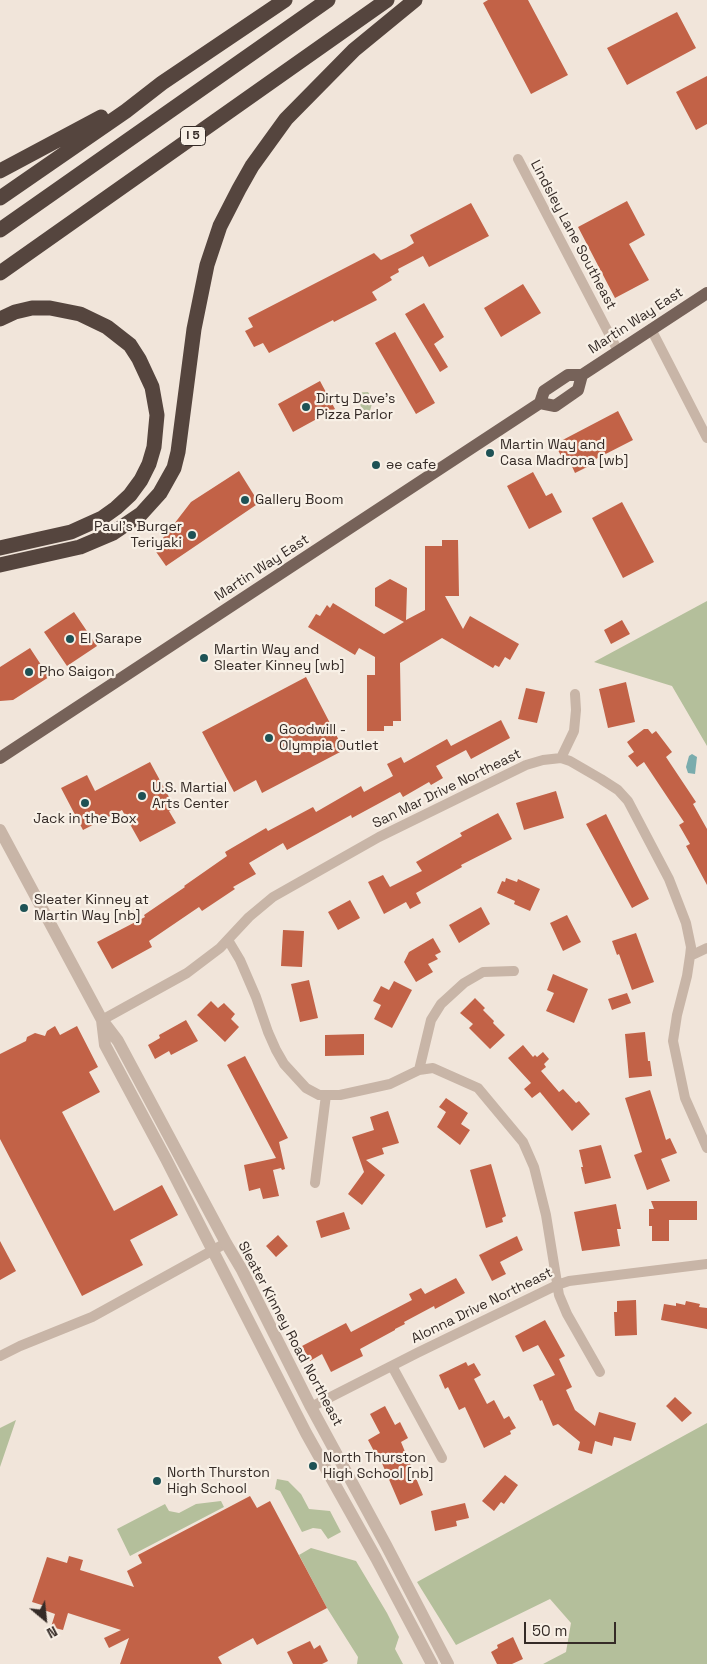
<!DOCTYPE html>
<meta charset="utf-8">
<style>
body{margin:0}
#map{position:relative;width:707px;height:1664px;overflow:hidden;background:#f1e5da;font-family:"Space Grotesk",sans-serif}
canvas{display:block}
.north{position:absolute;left:20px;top:1594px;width:50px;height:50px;-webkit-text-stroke:4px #f8f0e6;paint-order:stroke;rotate:152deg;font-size:14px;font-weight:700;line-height:20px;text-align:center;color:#352b27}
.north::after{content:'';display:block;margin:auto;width:18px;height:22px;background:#352b27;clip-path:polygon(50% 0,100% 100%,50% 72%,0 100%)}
.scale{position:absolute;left:524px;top:1622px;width:92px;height:22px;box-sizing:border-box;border:2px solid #352b27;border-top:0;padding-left:6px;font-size:15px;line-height:18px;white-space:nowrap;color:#352b27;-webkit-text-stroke:4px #f8f0e6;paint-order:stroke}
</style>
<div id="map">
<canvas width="707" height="1664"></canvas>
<div class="north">N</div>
<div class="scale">50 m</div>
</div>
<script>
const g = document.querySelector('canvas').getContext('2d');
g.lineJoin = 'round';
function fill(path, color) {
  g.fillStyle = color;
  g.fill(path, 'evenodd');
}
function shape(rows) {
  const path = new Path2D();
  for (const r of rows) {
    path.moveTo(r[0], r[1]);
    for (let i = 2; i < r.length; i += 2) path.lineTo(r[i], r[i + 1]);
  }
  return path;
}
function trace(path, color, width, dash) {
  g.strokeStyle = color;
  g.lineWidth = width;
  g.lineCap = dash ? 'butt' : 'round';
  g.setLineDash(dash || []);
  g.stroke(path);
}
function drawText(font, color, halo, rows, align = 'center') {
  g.font = font + ' "Space Grotesk",sans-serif';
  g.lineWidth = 4.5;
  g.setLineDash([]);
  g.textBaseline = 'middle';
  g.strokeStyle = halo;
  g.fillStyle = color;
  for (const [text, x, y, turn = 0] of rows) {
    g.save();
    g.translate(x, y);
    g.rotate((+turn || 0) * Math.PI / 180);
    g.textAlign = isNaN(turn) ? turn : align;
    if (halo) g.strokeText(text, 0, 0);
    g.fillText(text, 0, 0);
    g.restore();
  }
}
fill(shape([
 [368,392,373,400,368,418,353,393],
 [707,601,707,746,672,686,594,662],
 [16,1420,0,1467,0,1428],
 [707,1423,707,1664,543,1664,566,1652,571,1623,550,1599,456,1645,417,1582],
 [277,1479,288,1481,301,1494,309,1509,330,1511,341,1532,328,1539,321,1529,313,1528,302,1532,280,1491,275,1489],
 [221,1501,224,1507,130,1556,117,1529,165,1504,169,1511,179,1513,196,1504],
 [311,1548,356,1561,387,1613,399,1637,395,1649,403,1664,357,1664,358,1657,327,1608,299,1555]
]), '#b4bf9b');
fill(shape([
 [692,754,697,757,695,774,688,773,686,767,689,756]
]), '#7aacad');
fill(shape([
 [488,0,528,0,568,75,531,94,483,3],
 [677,12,696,48,627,85,607,48],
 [707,76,707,124,696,130,676,92],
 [627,201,645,235,629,244,649,280,615,298,578,227],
 [471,203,489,236,429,267,423,256,398,269,399,272,390,277,392,280,372,292,377,300,334,322,333,320,269,353,263,343,254,347,245,331,253,327,248,318,374,253,381,260,406,248,414,243,410,235],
 [523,284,541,313,501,337,484,308],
 [424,303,444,337,434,344,448,367,440,372,405,314],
 [395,332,435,403,416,414,375,343],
 [320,381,335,409,293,432,278,404],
 [618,411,633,440,590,462,591,465,575,473,569,460,564,462,555,444],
 [239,471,259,503,166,566,152,546,164,537,191,502],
 [533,472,546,496,552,493,562,512,529,529,507,486],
 [622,502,654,562,623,578,592,518],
 [442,540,458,540,459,596,445,596,463,629,470,616,519,644,510,660,505,657,499,667,495,665,493,668,442,638,400,663,401,721,393,721,393,726,384,726,384,731,367,731,367,675,375,675,375,657,359,648,355,655,308,627,316,614,320,616,327,605,330,608,333,603,384,634,404,622,375,606,375,588,390,579,407,588,406,620,425,610,425,546,442,546],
 [74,612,97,646,67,666,44,632],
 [622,620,630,634,611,644,604,630],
 [30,648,49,677,13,700,0,701,0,667],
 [306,677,344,750,262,793,256,780,234,792,202,732],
 [626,682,635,722,608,728,599,689],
 [526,688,545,692,537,723,518,719],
 [501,720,510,738,471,759,466,750,436,766,443,778,431,785,429,782,403,797,400,792,352,818,351,815,287,850,283,843,249,863,256,874,233,887,235,889,202,911,199,907,149,941,152,947,112,969,97,942,145,917,144,915,185,887,184,886,227,856,225,852,266,828,268,831,313,807,316,812,361,786,364,792,393,776,387,764,401,757,404,763,447,739,451,746],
 [644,729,648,729,652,734,656,731,672,752,666,757,696,802,693,804,707,829,707,885,686,846,690,844,679,825,684,822,644,762,637,767,628,756,634,752,627,742],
 [150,762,175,808,169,811,176,823,140,842,122,810,83,830,61,788,87,775,95,791],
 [556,791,564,818,524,830,516,803],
 [498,813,512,839,461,865,462,867,416,893,421,903,410,909,406,902,384,914,368,882,383,875,390,887,422,871,416,862,462,836,460,833],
 [606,814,649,899,632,908,586,824],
 [506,878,517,882,518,879,540,889,530,911,514,904,515,901,497,893,502,881,505,882],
 [350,900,360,918,338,930,328,912],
 [481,907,490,924,459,943,449,925],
 [567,915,581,942,563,951,550,923],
 [283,930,304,931,302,967,281,966],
 [636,933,654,982,632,990,619,954,617,955,612,941],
 [433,938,441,952,435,955,438,959,428,964,433,972,416,982,404,962,409,952],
 [553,974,588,989,574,1023,546,1011,554,993,547,990],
 [309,980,318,1018,300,1022,291,984],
 [394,981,412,990,392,1028,374,1019,381,1005,373,1001,381,986,389,990],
 [627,993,631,1003,612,1010,608,999],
 [475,998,485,1008,483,1010,494,1021,493,1023,505,1035,490,1049,469,1028,473,1024,460,1013],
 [211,1001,218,1008,224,1003,235,1014,231,1019,239,1027,225,1042,197,1015],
 [186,1020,198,1041,171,1055,169,1051,155,1059,148,1045,160,1038,159,1035],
 [55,1026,60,1035,77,1026,98,1067,89,1072,100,1092,62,1112,114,1211,162,1185,178,1215,130,1240,143,1265,82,1296,0,1139,0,1054,26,1041,27,1037,35,1033,45,1036,47,1031],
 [645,1032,648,1061,650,1061,652,1076,629,1078,625,1034],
 [364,1034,364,1055,325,1056,325,1035],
 [523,1045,533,1057,535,1055,537,1057,543,1052,549,1059,544,1064,546,1067,541,1071,559,1092,563,1089,576,1103,579,1101,590,1114,572,1131,540,1092,532,1098,524,1089,531,1083,508,1058],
 [245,1056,288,1138,279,1142,285,1169,282,1170,281,1168,273,1170,279,1196,263,1199,260,1188,249,1191,244,1165,276,1158,227,1065],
 [650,1090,666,1140,670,1138,677,1153,661,1159,670,1181,647,1190,634,1155,642,1152,625,1098],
 [446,1098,468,1113,461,1124,470,1130,460,1145,437,1127,446,1112,439,1107],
 [388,1111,399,1143,382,1148,384,1154,366,1160,385,1175,362,1205,348,1194,364,1172,352,1137,374,1130,370,1117],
 [601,1145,611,1178,585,1184,581,1167,583,1167,579,1150],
 [491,1164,506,1216,502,1218,503,1222,486,1228,470,1170],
 [651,1201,697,1201,697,1220,669,1220,669,1241,652,1241,652,1226,649,1226,649,1209,654,1209],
 [616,1204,621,1229,617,1229,620,1246,582,1251,574,1212],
 [344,1212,350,1229,321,1238,316,1221],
 [278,1235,288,1246,276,1257,266,1246],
 [517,1236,523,1250,500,1262,506,1274,492,1281,479,1255],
 [0,1241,16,1271,0,1280],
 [456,1278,465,1293,435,1309,434,1306,404,1322,405,1324,395,1329,395,1330,360,1349,363,1356,331,1372,322,1354,310,1361,302,1346,346,1323,351,1332,412,1300,409,1294,421,1288,425,1294],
 [636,1300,637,1335,615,1336,614,1312,617,1312,617,1301],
 [686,1301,700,1304,699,1307,707,1308,707,1329,661,1320,664,1304,676,1306,676,1303,685,1305],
 [545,1320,565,1356,559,1359,572,1387,566,1390,575,1410,595,1426,599,1412,636,1423,631,1441,614,1437,612,1446,595,1441,592,1454,578,1450,580,1442,558,1424,553,1426,542,1400,540,1401,533,1385,555,1375,538,1345,523,1352,515,1336],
 [466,1362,468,1366,474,1363,481,1375,474,1379,487,1404,494,1400,504,1419,509,1416,516,1428,510,1431,511,1434,484,1448,465,1407,459,1410,448,1387,445,1389,439,1375],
 [675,1397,692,1413,682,1422,666,1406],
 [385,1406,395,1425,400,1422,408,1438,401,1442,423,1495,400,1505,378,1454,376,1455,368,1440,380,1433,370,1414],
 [505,1475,518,1485,504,1504,501,1502,494,1511,482,1501],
 [250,1496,257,1508,270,1501,327,1608,257,1645,253,1638,218,1657,222,1664,120,1664,129,1638,109,1648,104,1638,121,1630,68,1613,63,1630,51,1627,55,1614,44,1610,45,1606,32,1602,47,1557,67,1563,69,1556,83,1560,80,1570,134,1587,127,1571,142,1563,138,1555],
 [465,1503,469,1518,456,1521,457,1526,435,1531,431,1511],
 [513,1637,523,1659,512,1664,497,1664,491,1652,498,1648,497,1645],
 [310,1641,314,1649,320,1645,328,1661,322,1664,293,1664,287,1652]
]), '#c26247');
trace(shape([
 [518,159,618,351],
 [651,329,707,438],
 [561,758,574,731,576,710,575,694],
 [228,940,240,960,256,997,268,1032,276,1050,284,1064,306,1088,319,1095,340,1095,390,1084,419,1070,433,1068,478,1088,523,1142,534,1167,546,1215,559,1295,567,1314,600,1372],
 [690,956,707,948],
 [102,1020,187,973,220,948,249,917,273,897,379,837,526,765,543,760,561,758,570,761,601,779,618,790,628,801,669,879,686,923,691,947,690,956,687,976,677,1015,673,1041,685,1098,707,1148],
 [419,1070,431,1020,441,1004,464,983,483,972,514,971],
 [315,1183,326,1095],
 [0,1356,20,1346,92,1317,226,1243],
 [392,1366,442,1458],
 [311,1407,417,1353,557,1285,569,1281,707,1264]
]), '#c8b5a7', 10);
trace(shape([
 [0,830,102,1020,118,1041,226,1243,242,1270,311,1407,386,1545,448,1664],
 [102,1020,105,1045,166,1159,306,1433,376,1558,432,1664]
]), '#c8b5a7', 12);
trace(shape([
 [540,403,555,406,578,390,582,375],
 [0,758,540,403,544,391,568,375,582,375,707,293]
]), '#766259', 12);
trace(shape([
 [0,171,101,117],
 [0,198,126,111,162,83,285,0],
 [0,230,328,0],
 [0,273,387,0],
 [0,319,15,312,32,308,50,308,80,314,107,327,130,345,139,359,152,387,157,415,154,447,149,464,141,480,130,495,116,508,102,518,71,532,0,548],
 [0,565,80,547,113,533,141,514,160,493,174,468,178,452,194,329,207,265,220,226,239,189,252,166,286,119,354,50,415,0]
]), '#55453e', 15);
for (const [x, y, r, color] of [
 [306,407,5,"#1e5255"],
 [490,453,5,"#1e5255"],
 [376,465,5,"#1e5255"],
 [245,500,5,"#1e5255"],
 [192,535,5,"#1e5255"],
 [70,639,5,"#1e5255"],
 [204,658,5,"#1e5255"],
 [29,672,5,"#1e5255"],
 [269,738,5,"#1e5255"],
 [142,796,5,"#1e5255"],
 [85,803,5,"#1e5255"],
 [24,908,5,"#1e5255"],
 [313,1466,5,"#1e5255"],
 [157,1481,5,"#1e5255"]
]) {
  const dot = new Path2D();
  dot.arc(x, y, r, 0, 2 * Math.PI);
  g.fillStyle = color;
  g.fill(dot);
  trace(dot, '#f8f0e6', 2);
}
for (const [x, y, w] of [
 [193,136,25]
]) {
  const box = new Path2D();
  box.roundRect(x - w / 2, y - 9.5, w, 19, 4);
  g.fillStyle = '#f8f0e6';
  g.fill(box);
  trace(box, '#352b27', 1);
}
drawText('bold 12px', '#352b27', null, [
 ["I 5",193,136]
]);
drawText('14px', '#352b27', '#f8f0e6', [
 ["Lindsley Lane Southeast",573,235,62],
 ["Martin Way East",636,321,-33],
 ["Martin Way East",262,568,-33],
 ["San Mar Drive Northeast",447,789,-26],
 ["Alonna Drive Northeast",482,1306,-26],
 ["Sleater Kinney Road Northeast",290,1334,62]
]);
drawText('14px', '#352b27', '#f8f0e6', [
 ["Dirty Dave's",316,399],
 ["Pizza Parlor",316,415],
 ["Martin Way and",500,445],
 ["Casa Madrona [wb]",500,461],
 ["əe cafe",386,465],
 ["Gallery Boom",255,500],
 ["Paul's Burger",182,527,"right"],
 ["Teriyaki",182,543,"right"],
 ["El Sarape",80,639],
 ["Martin Way and",214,650],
 ["Sleater Kinney [wb]",214,666],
 ["Pho Saigon",39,672],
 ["Goodwill -",279,730],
 ["Olympia Outlet",279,746],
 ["U.S. Martial",152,788],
 ["Arts Center",152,804],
 ["Jack in the Box",85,819,"center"],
 ["Sleater Kinney at",34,900],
 ["Martin Way [nb]",34,916],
 ["North Thurston",323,1458],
 ["High School [nb]",323,1474],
 ["North Thurston",167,1473],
 ["High School",167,1489]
], 'left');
</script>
